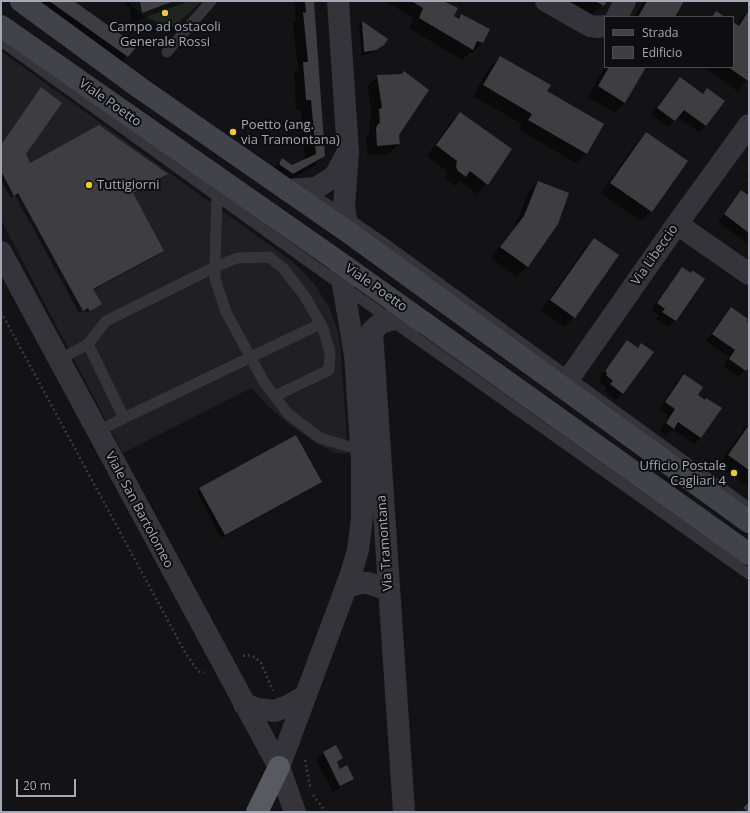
<!DOCTYPE html>
<style>
body{margin:0}
#map{position:relative;width:750px;height:813px;overflow:hidden;background:#131315;font-family:"Open Sans",sans-serif}
canvas{display:block}
.frame{position:absolute;inset:0;border:2px solid #a5a8b5;pointer-events:none}
.legend{position:absolute;left:604px;top:16px;width:130px;height:52px;box-sizing:border-box;background:#0e0e10;border:1px solid #4a4c52;margin:0;padding:5px 7px;list-style:none;font-size:12px;color:#a5a8b5}
.legend li{display:flex;align-items:center;gap:8px;height:20px}
.legend b{width:20px;border:1px solid #4a4c52}
.scale{position:absolute;left:16px;top:779px;width:60px;height:18px;box-sizing:border-box;border:2px solid #a5a8b5;border-top:0;padding-left:5px;font-size:12px;line-height:14px;white-space:nowrap;color:#a5a8b5;-webkit-text-stroke:3px #0e0e10;paint-order:stroke}
</style>
<div id="map">
<canvas width="750" height="813"></canvas>
<div class="frame"></div>
<ul class="legend">
<li><b style="height:5px;background:#42434a"></b>Strada</li>
<li><b style="height:11px;background:#3e3d42"></b>Edificio</li>
</ul>
<div class="scale">20 m</div>
</div>
<script>
const g = document.querySelector('canvas').getContext('2d');
g.lineJoin = 'round';
function fill(path, color) {
  g.fillStyle = color;
  g.fill(path, 'evenodd');
}
function shape(rows) {
  const path = new Path2D();
  for (const r of rows) {
    path.moveTo(r[0], r[1]);
    for (let i = 2; i < r.length; i += 2) path.lineTo(r[i], r[i + 1]);
  }
  return path;
}
function trace(path, color, width, dash) {
  g.strokeStyle = color;
  g.lineWidth = width;
  g.lineCap = dash ? 'butt' : 'round';
  g.setLineDash(dash || []);
  g.stroke(path);
}
function drawText(font, color, halo, rows, align = 'center') {
  g.font = font + ' "Open Sans",sans-serif';
  g.lineWidth = 4;
  g.setLineDash([]);
  g.textBaseline = 'middle';
  g.strokeStyle = halo;
  g.fillStyle = color;
  for (const [text, x, y, turn = 0] of rows) {
    g.save();
    g.translate(x, y);
    g.rotate((+turn || 0) * Math.PI / 180);
    g.textAlign = isNaN(turn) ? turn : align;
    if (halo) g.strokeText(text, 0, 0);
    g.fillText(text, 0, 0);
    g.restore();
  }
}
fill(shape([
 [1,51,293,262,312,281,329,307,338,331,341,352,348,454,335,453,316,443,290,425,268,406,251,388,123,453,1,220]
]), '#201f22');
fill(shape([
 [126,1,202,1,169,31,153,20,144,16]
]), '#1e251f');
fill(shape([
 [33,1,72,1,127,56,121,63],
 [125,1,190,1,132,22,129,6,126,7],
 [294,1,313,1,324,156,314,166,282,184,272,169,282,159,292,166,305,160,301,110,296,110,294,73,298,69,293,23,296,21],
 [384,1,441,1,452,17,457,19,461,15,482,43,472,53,470,52,462,60,409,28,414,18],
 [570,1,605,1,590,18,567,7],
 [644,1,683,1,674,17,634,17],
 [749,10,749,78,737,91,704,67,733,67,733,23,736,26,741,18],
 [362,22,386,39,379,48,372,53,362,55,359,25],
 [500,57,546,92,586,153,576,163,519,130,522,124,473,96,490,67],
 [605,67,645,67,625,102,615,113,588,97],
 [378,76,398,134,399,144,388,154,367,155,366,139,370,132,369,121,372,118,368,86],
 [680,78,702,94,707,89,706,126,699,132,677,117,668,127,651,115,673,85],
 [38,92,24,154,30,164,166,174,164,177,132,194,163,251,160,254,93,290,100,304,86,313,85,310,79,313,15,195,11,198,1,180,1,145],
 [460,113,487,184,477,194,460,181,455,186,448,181,446,177,447,171,427,156,450,123],
 [646,133,651,211,641,221,601,193,636,143],
 [749,172,749,179,746,177],
 [538,182,557,224,527,267,517,277,491,258,514,228,528,193],
 [741,191,749,197,749,244,718,222,735,198],
 [594,239,574,317,564,327,541,311,584,249],
 [682,268,691,274,704,279,675,321,668,327,656,319,659,316,651,310,676,275],
 [731,309,749,325,749,365,739,377,723,366,729,357,706,341,725,315],
 [627,342,637,349,641,344,623,393,616,400,604,391,607,388,600,383,601,380,599,378,620,349],
 [684,376,701,438,694,444,672,429,666,435,660,430,669,416,659,409,677,382],
 [749,424,749,487,718,466,743,430],
 [320,482,317,485,221,538,197,492,200,489],
 [336,746,342,758,336,764,340,771,353,779,342,787,336,775,333,775,340,788,333,792,316,760,323,753],
 [749,804,749,812,741,812]
]), '#0007');
fill(shape([
 [49,1,74,1,137,46,128,57],
 [140,1,174,1,142,13],
 [305,1,314,1,325,156,293,174,279,164,282,158,292,165,316,154,311,100,306,100,303,62,308,62,303,12,306,13],
 [411,1,443,1,458,8,454,16,459,19,461,14,490,29,483,43,477,41,473,50,419,18,423,8],
 [595,1,607,1,604,6],
 [647,1,684,1,675,17,638,17],
 [749,10,749,80,748,81,728,67,733,67,733,22,739,26],
 [716,11,725,17,712,17],
 [362,21,388,39,384,45,376,50,364,52],
 [500,56,551,85,547,91,604,124,587,154,528,120,532,114,483,85],
 [609,67,646,67,625,103,598,86],
 [404,71,429,90,399,135,400,144,377,146,376,128,378,124,380,123,379,109,382,108,377,75,402,74],
 [680,77,703,94,707,88,725,101,706,126,684,110,675,121,657,108],
 [41,87,62,103,26,154,30,163,99,125,168,174,133,193,164,251,93,289,102,304,90,311,88,308,83,311,18,193,14,196,1,171,1,145],
 [460,112,512,149,488,185,470,171,466,177,458,171,456,167,457,161,436,145],
 [646,132,688,161,652,212,610,183],
 [538,181,569,193,558,224,528,267,500,247,524,216],
 [741,190,749,196,749,233,724,214],
 [594,238,619,255,575,318,550,300],
 [682,267,691,273,692,270,705,279,676,321,662,312,665,309,657,303],
 [731,307,748,319,747,322,749,324,749,367,746,371,729,359,735,350,712,334],
 [627,340,638,348,641,343,654,352,623,394,610,384,613,381,606,375,607,373,605,371],
 [684,374,703,387,698,395,705,400,706,398,722,408,701,438,678,422,674,429,666,423,675,409,665,402],
 [749,425,749,470,728,455],
 [296,435,322,482,225,535,199,488],
 [336,745,343,758,337,762,340,769,347,765,354,779,340,786,323,752],
 [749,802,749,812,748,812,743,808]
]), '#3e3d42');
trace(shape([
 [1,312,186,654,198,671,204,673],
 [243,656,247,655,255,657,261,663,273,691],
 [305,760,310,787],
 [313,795,326,812]
]), '#3a3b41', 2.5, [2, 3]);
trace(shape([
 [1,41,302,257,749,574],
 [167,52,211,1],
 [217,192,215,267,237,258,269,257,283,268,304,295,323,328,330,353,329,370,275,396],
 [309,192,381,241,749,508],
 [88,344,124,418],
 [59,360,88,344,106,321,215,267,215,279,226,312,264,382,288,414,320,438,361,450],
 [97,432,124,418,320,324]
]), '#34343a', 11);
trace(shape([
 [546,1,590,26,598,27,605,26],
 [617,17,625,1],
 [677,224,749,274],
 [563,387,677,224,749,125]
]), '#34343a', 22);
trace(shape([
 [338,1,348,152,344,207,348,232],
 [287,190,316,188,335,176,346,155],
 [1,252,279,767,295,812],
 [346,587,361,583,368,583,383,588,389,593],
 [244,704,258,709,275,711,290,705,305,696],
 [279,767,351,574,358,550,362,518,362,461,355,355,339,262],
 [404,812,372,331,381,323,397,318,425,323]
]), '#34343a', 22);
trace(shape([
 [21,1,140,88,348,232,749,522],
 [1,26,339,262,749,554]
]), '#42434a', 22);
trace(shape([
 [257,812,279,767]
]), '#585a62', 22);
for (const [x, y, r, color] of [
 [165,13,4,"#eec733"],
 [233,132,4,"#eec733"],
 [89,185,4,"#eec733"],
 [734,473,4,"#eec733"]
]) {
  const dot = new Path2D();
  dot.arc(x, y, r, 0, 2 * Math.PI);
  g.fillStyle = color;
  g.fill(dot);
  trace(dot, '#0e0e10', 1.5);
}
drawText('13px', '#a5a8b5', '#0e0e10', [
 ["Campo ad ostacoli",165,27,"center"],
 ["Generale Rossi",165,42,"center"],
 ["Poetto (ang.",241,125],
 ["via Tramontana)",241,140],
 ["Tuttigiorni",97,185],
 ["Ufficio Postale",726,466,"right"],
 ["Cagliari 4",726,481,"right"]
], 'left');
drawText('13px', '#a5a8b5', '#0e0e10', [
 ["Viale Poetto",110,103,35],
 ["Via Libeccio",655,255,-55],
 ["Viale Poetto",376,288,35],
 ["Viale San Bartolomeo",139,510,62],
 ["Via Tramontana",385,543,-94]
]);
</script>
